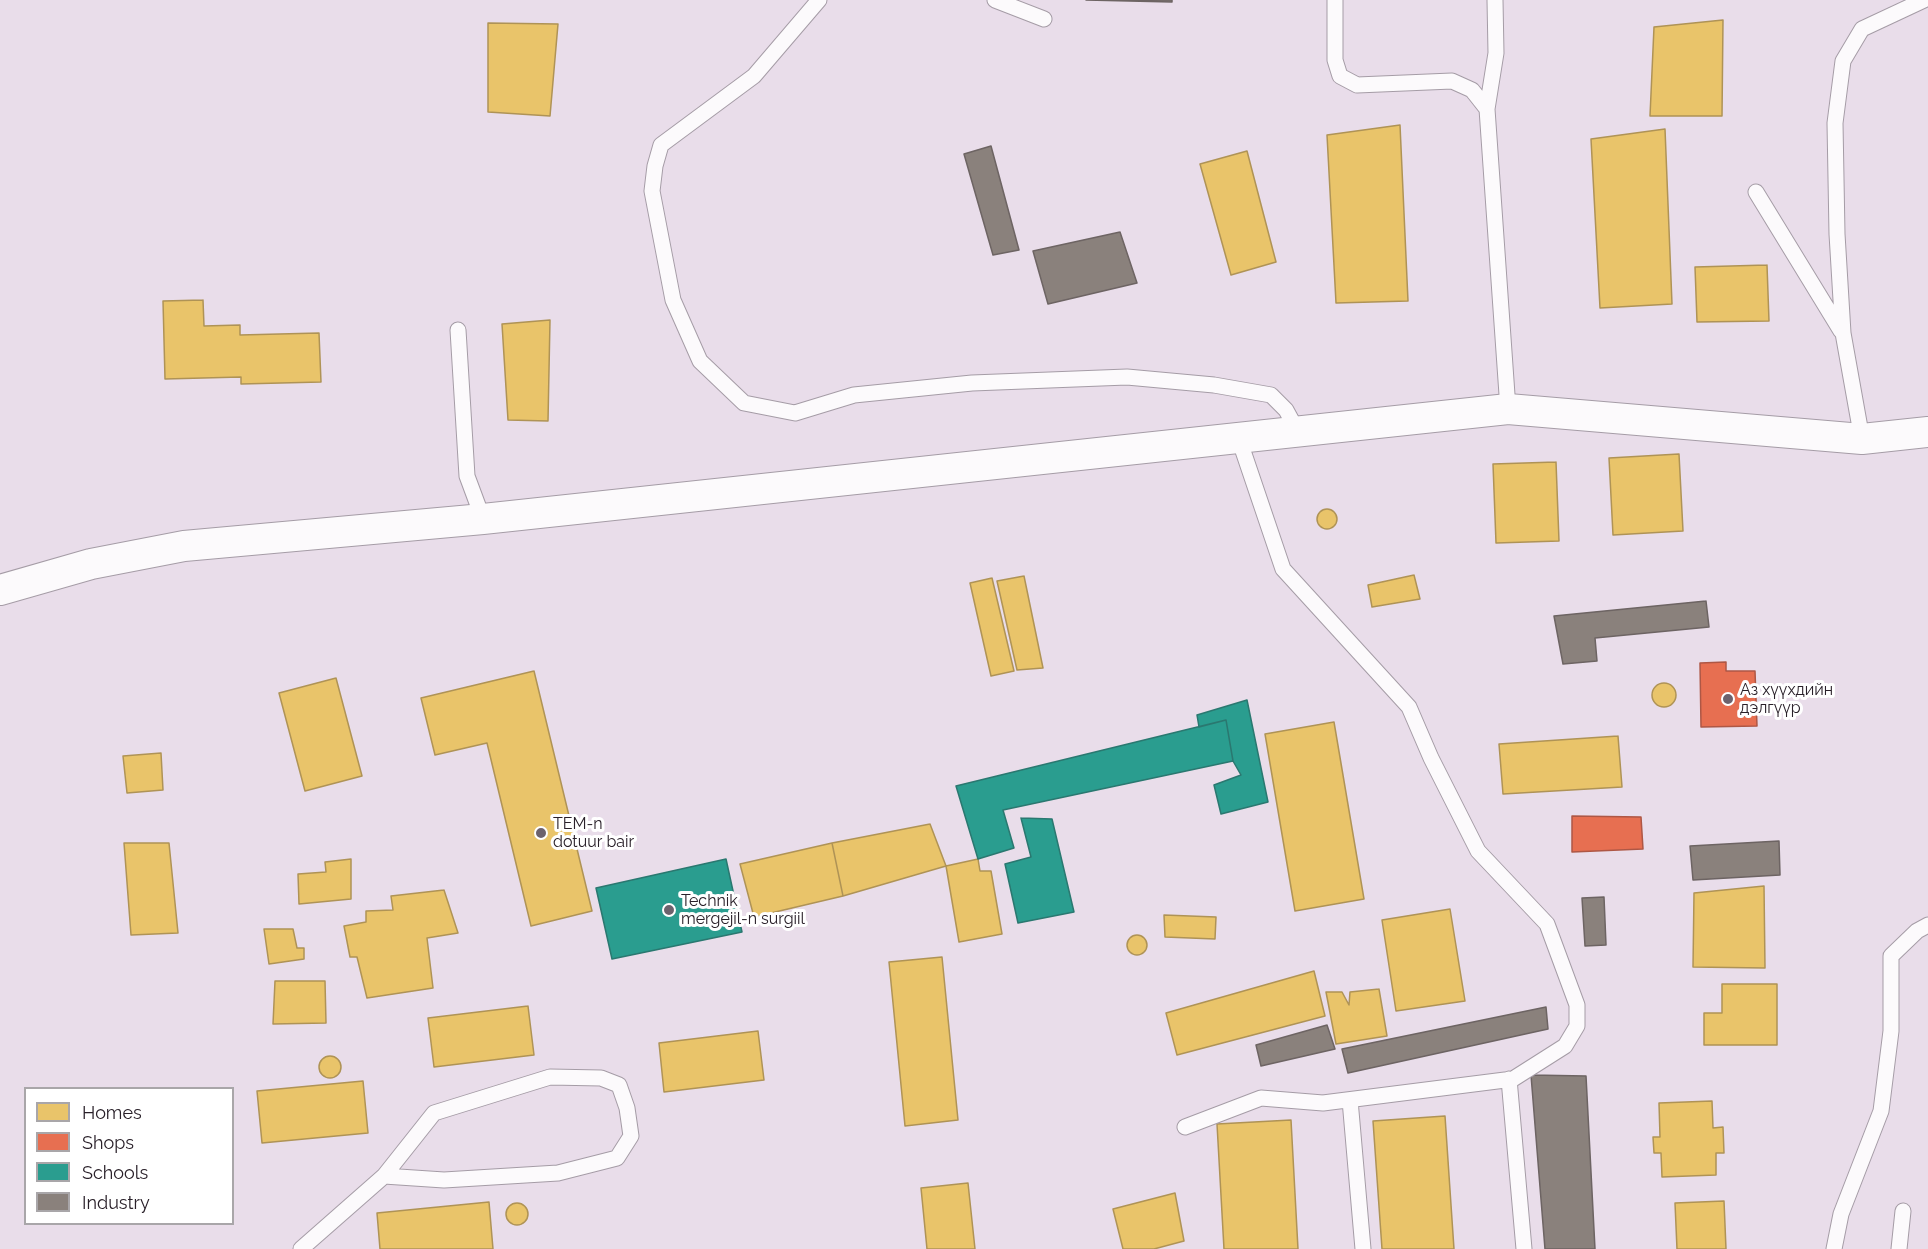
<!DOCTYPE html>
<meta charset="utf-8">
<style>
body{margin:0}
#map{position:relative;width:1928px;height:1249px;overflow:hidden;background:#e9ddea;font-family:Raleway,sans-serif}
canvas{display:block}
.legend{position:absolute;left:24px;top:1087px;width:210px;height:138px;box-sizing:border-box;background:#fff;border:2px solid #a9a6a9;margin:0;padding:8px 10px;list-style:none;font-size:18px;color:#292029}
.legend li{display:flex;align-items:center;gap:12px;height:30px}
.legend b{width:30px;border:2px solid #a9a6a9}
</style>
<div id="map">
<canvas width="1928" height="1249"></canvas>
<ul class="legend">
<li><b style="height:16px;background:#e9c46a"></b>Homes</li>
<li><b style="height:16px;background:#e76f51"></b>Shops</li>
<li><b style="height:16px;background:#2a9d8f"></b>Schools</li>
<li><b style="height:16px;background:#8a817c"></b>Industry</li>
</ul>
</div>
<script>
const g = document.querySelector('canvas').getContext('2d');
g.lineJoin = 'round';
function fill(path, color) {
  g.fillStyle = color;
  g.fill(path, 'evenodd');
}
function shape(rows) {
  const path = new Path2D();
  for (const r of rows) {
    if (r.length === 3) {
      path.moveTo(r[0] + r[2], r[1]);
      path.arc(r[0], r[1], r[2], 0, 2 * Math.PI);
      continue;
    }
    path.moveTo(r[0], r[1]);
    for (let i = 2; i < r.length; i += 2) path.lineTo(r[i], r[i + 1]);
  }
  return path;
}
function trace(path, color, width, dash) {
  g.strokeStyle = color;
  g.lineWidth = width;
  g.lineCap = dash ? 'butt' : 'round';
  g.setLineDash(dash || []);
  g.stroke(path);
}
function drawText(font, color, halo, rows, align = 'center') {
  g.font = font + ' Raleway,sans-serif';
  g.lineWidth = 6;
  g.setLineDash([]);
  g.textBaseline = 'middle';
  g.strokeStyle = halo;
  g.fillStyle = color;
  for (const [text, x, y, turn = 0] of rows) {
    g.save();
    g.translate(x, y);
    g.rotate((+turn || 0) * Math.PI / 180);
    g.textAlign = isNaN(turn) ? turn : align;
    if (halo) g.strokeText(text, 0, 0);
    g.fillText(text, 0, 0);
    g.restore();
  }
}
const homes = shape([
 [1723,20,1722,116,1650,116,1654,27,1723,20],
 [488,23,558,24,550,116,488,112,488,23],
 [1400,125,1408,301,1336,303,1327,135,1400,125],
 [1665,129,1672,304,1600,308,1591,139,1665,129],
 [1247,151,1276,262,1231,275,1200,164,1247,151],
 [1767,265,1769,321,1697,322,1695,267,1767,265],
 [203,300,204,326,240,325,240,335,319,333,321,382,241,384,241,377,165,379,163,301,203,300],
 [550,320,548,421,508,420,502,324,550,320],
 [1679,454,1683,531,1613,535,1609,458,1679,454],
 [1556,462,1559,541,1496,543,1493,464,1556,462],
 [1327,519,10],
 [1414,575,1420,599,1372,607,1368,585,1414,575],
 [1024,576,1043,668,1017,670,997,581,1024,576],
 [992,578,1014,671,991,676,970,583,992,578],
 [534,671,592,911,531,926,487,743,435,755,421,698,534,671],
 [336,678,362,776,305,791,279,693,336,678],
 [1664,695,12],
 [1334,722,1364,899,1295,911,1265,734,1334,722],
 [1618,736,1622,787,1503,794,1499,744,1618,736],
 [161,753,163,790,127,793,123,756,161,753],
 [930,824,946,866,843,896,832,843,930,824],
 [124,843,169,843,178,933,131,935,124,843],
 [832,843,843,896,754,917,740,864,832,843],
 [351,859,351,899,299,904,298,874,326,872,325,862,351,859],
 [978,859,980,871,991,871,1002,934,959,942,946,866,978,859],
 [1764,886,1765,968,1693,967,1694,893,1764,886],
 [444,890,458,933,427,938,433,988,367,998,357,957,350,957,344,926,366,922,366,911,393,910,391,896,444,890],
 [1450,909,1465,1001,1396,1011,1382,920,1450,909],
 [1164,915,1216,917,1215,939,1165,937,1164,915],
 [264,929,293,929,297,948,304,948,304,959,269,964,264,929],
 [1137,945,10],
 [942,957,958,1120,905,1126,889,962,942,957],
 [1314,971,1325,1016,1177,1055,1166,1013,1314,971],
 [275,981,325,981,326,1023,273,1024,275,981],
 [1722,984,1777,984,1777,1045,1704,1045,1704,1013,1722,1013,1722,984],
 [1379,989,1387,1036,1336,1044,1326,992,1342,992,1349,1005,1350,992,1379,989],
 [528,1006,534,1055,434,1067,428,1018,528,1006],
 [758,1031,764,1080,664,1092,659,1043,758,1031],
 [330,1067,11],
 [363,1081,368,1133,262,1143,257,1091,363,1081],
 [1712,1101,1713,1128,1723,1127,1724,1153,1716,1153,1716,1175,1662,1177,1661,1153,1654,1153,1653,1137,1660,1137,1659,1103,1712,1101],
 [1445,1116,1454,1249,1382,1249,1373,1121,1445,1116],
 [1291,1120,1298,1249,1224,1249,1217,1124,1291,1120],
 [968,1183,975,1249,927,1249,921,1188,968,1183],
 [1175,1193,1184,1241,1154,1249,1123,1249,1113,1209,1175,1193],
 [1724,1201,1726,1249,1677,1249,1675,1203,1724,1201],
 [489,1202,493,1249,380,1249,377,1213,489,1202],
 [517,1214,11]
]);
fill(homes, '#e9c46a');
trace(homes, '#af9356', 1.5);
const shops = shape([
 [1726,662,1726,671,1755,671,1757,726,1701,727,1700,663,1726,662],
 [1572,816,1641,817,1643,849,1572,852,1572,816]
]);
fill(shops, '#e76f51');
trace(shops, '#ae5745', 1.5);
const schools = shape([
 [1247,700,1268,802,1221,814,1214,785,1241,775,1233,761,1226,720,1199,727,1197,715,1247,700],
 [1226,720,1233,761,1003,810,1014,848,978,859,956,786,1226,720],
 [1021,818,1052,819,1074,912,1018,923,1005,864,1031,857,1021,818],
 [726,859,742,932,612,959,596,888,726,859]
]);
fill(schools, '#2a9d8f');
trace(schools, '#2a7870', 1.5);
const industry = shape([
 [1086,0,1172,0,1172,2,1086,0],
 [991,146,1019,250,993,255,964,154,991,146],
 [1120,232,1137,283,1048,304,1033,251,1120,232],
 [1706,601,1709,627,1595,638,1597,661,1563,664,1554,616,1706,601],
 [1779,841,1780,875,1693,880,1690,846,1779,841],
 [1604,897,1606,945,1585,946,1582,898,1604,897],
 [1546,1007,1548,1029,1348,1073,1342,1049,1546,1007],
 [1327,1025,1335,1049,1261,1066,1256,1045,1327,1025],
 [1531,1075,1586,1076,1595,1249,1545,1249,1531,1075]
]);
fill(industry, '#8a817c');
trace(industry, '#6d6463', 1.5);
const lane = shape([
 [819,0,754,76,661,145,655,166,652,191,673,300,700,361,744,403,795,413,854,395,972,383,1127,377,1214,385,1271,395,1286,410,1298,432],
 [995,0,1044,19],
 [1335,0,1335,60,1340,76,1357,85,1452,81,1472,90,1487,109,1508,409],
 [1487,109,1496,53,1495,0],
 [1756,192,1841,331],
 [458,330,467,476,483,519],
 [1862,439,1843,333,1837,234,1835,123,1843,61,1862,29,1924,0],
 [1509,1079,1524,1249],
 [1350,1100,1363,1249],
 [1185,1127,1261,1098,1323,1103,1513,1079,1565,1046,1577,1026,1577,1005,1547,924,1478,851,1431,758,1409,707,1283,569,1239,439],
 [301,1249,384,1176,434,1113,550,1077,601,1078,619,1085,627,1108,631,1136,617,1158,558,1173,444,1180,384,1176],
 [1834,1249,1841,1214,1881,1111,1891,1031,1891,956,1917,931,1928,925],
 [1899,1249,1903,1211]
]);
const street = shape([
 [0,590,91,564,184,546,483,519,1508,409,1862,439,1928,432]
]);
trace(lane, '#a59ca6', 17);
trace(street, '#a59ca6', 32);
trace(lane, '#fcfafc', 15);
trace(street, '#fcfafc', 30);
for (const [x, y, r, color] of [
 [1728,699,6,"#6c626d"],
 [541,833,6,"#6c626d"],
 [669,910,6,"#6c626d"]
]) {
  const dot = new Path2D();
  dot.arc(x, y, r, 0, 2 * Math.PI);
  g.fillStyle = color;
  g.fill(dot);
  trace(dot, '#fff', 2);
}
drawText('16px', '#292029', '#fff', [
 ["Аз хүүхдийн",1740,690],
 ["дэлгүүр",1740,708],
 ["TEM-n",553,824],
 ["dotuur bair",553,842],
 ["Technik",681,901],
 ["mergejil-n surgiil",681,919]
], 'left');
</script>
